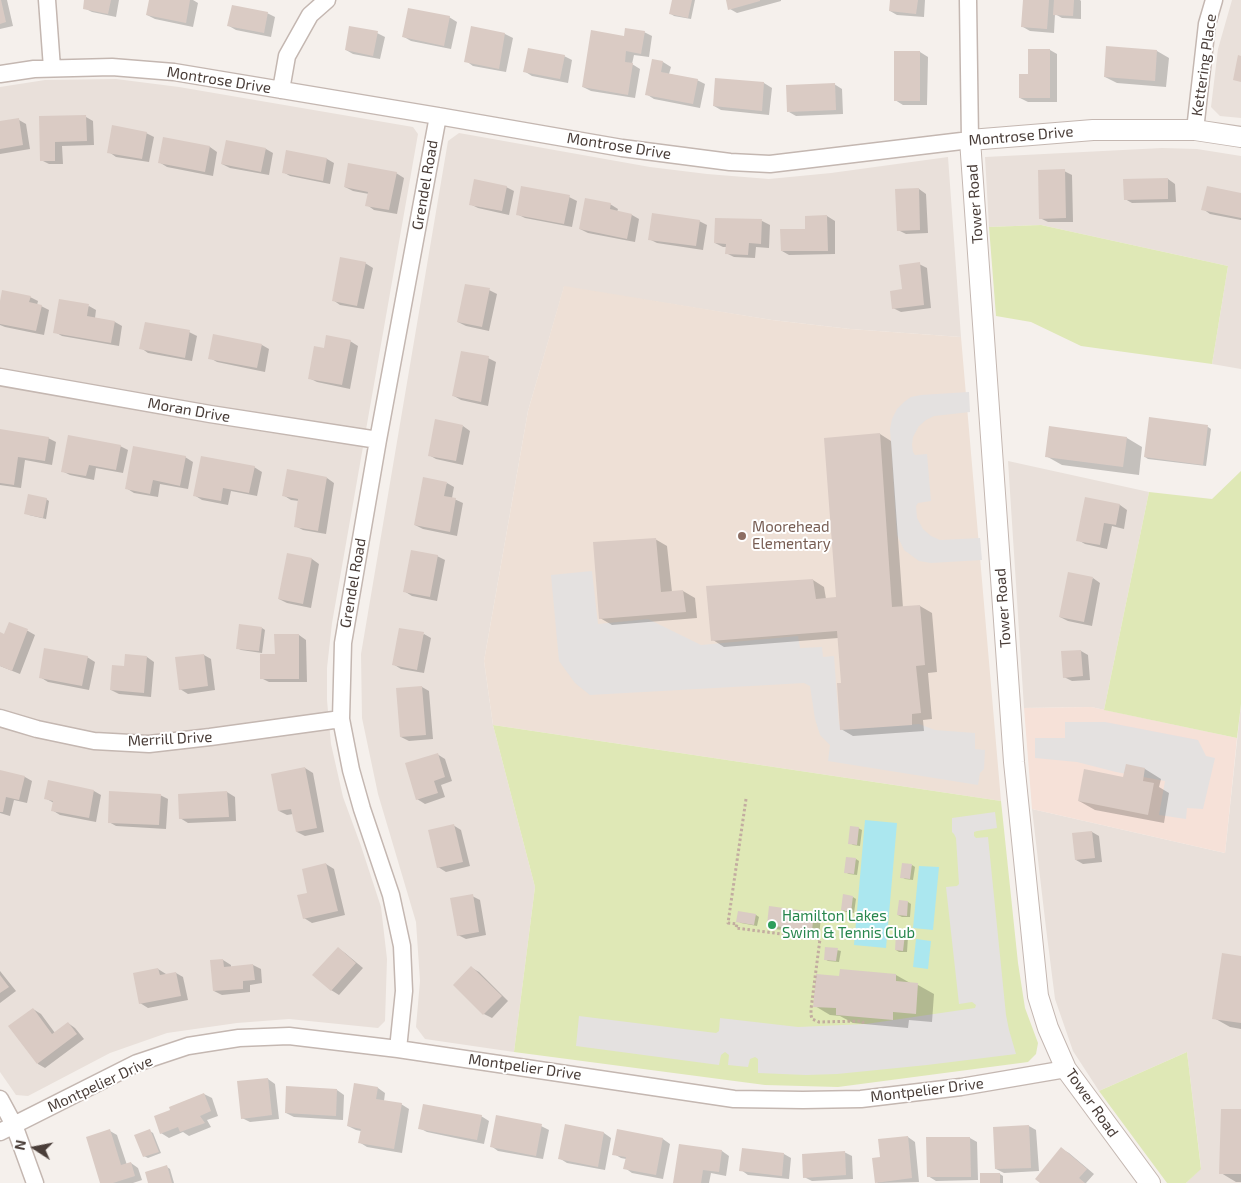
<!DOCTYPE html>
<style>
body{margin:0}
#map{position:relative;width:1241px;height:1183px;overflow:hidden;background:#f5f0ec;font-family:"Exo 2",sans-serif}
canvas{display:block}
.north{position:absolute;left:10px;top:1123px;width:50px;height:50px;-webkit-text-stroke:4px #fff;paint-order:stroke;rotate:281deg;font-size:14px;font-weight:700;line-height:20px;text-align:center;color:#4a3e39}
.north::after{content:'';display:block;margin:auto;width:18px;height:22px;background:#4a3e39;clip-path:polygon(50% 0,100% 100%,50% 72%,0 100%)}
</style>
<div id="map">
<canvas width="1241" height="1183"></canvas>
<div class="north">N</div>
</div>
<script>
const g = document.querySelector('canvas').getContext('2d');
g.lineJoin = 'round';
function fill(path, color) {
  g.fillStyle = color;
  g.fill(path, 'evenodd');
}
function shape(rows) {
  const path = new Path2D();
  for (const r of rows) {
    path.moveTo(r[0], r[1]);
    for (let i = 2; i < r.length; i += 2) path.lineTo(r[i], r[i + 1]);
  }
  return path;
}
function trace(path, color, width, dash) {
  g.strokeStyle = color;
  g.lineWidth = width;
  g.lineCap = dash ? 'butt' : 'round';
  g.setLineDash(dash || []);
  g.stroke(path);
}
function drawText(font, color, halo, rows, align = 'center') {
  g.font = font + ' "Exo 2",sans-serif';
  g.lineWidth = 4;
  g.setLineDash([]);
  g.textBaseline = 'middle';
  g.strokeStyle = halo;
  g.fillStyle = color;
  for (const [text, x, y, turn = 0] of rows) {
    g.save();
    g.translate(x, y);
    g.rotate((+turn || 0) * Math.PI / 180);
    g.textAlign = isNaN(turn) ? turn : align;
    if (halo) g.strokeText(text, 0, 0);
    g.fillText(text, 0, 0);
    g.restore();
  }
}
fill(shape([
 [1232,0,1241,0,1241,118,1220,116,1211,107,1218,49],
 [116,79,179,87,413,127,418,134,332,623,327,668,327,700,331,744,343,797,361,846,381,907,387,959,385,1021,378,1028,289,1019,237,1023,167,1033,110,1053,28,1096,16,1095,0,1072,0,87,45,80],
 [459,133,650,167,707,174,769,179,831,173,948,157,961,337,850,329,772,320,564,287,528,411,484,661,493,725,535,887,514,1052,425,1039,416,1027,420,981,416,922,378,794,362,718,361,654,448,141],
 [1162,148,1197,149,1241,156,1241,369,1212,364,1228,266,1041,225,989,227,985,157],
 [1008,461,1149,492,1104,710,1091,707,1024,708],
 [1241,704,1241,1183,1186,1183,1201,1168,1187,1052,1099,1091,1073,1051,1055,999,1046,928,1032,809,1225,853]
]), '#e9e0da');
fill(shape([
 [1091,707,1237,738,1225,853,1032,809,1024,708]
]), '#f6e1d8');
fill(shape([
 [564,286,772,320,850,329,961,337,1001,801,493,725,484,661,528,411]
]), '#eee0d6');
fill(shape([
 [1041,225,1228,266,1212,364,1081,346,1031,322,996,316,989,227],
 [1241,471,1241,704,1237,738,1104,710,1149,492,1212,499],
 [493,725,1001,801,1018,963,1025,1008,1038,1043,1036,1054,1028,1062,838,1087,765,1085,514,1052,535,887],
 [1187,1052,1201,1169,1186,1183,1167,1183,1099,1091]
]), '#dfe8b6');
fill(shape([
 [969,392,970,412,934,416,926,420,919,426,913,437,912,445,913,452,915,455,927,454,931,501,918,503,916,506,917,518,923,529,931,536,940,540,980,538,982,560,931,563,919,561,904,550,897,535,890,429,892,419,897,409,904,402,911,397,921,395],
 [592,571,598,624,648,619,701,645,798,636,800,648,822,647,823,657,834,656,839,724,846,729,919,724,935,730,975,733,975,749,985,750,984,769,980,773,978,785,828,761,830,745,820,735,815,719,810,686,804,683,590,695,575,683,559,661,551,575],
 [1065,722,1105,722,1198,740,1206,756,1215,758,1203,809,1187,808,1186,819,1159,815,1165,781,1116,772,1077,762,1035,758,1035,738,1065,738],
 [995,812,997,828,977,831,974,832,974,836,976,838,988,837,1006,1015,1009,1030,1016,1054,927,1065,837,1074,806,1075,758,1073,758,1059,755,1057,750,1059,748,1067,728,1065,729,1055,725,1052,721,1055,719,1065,576,1046,579,1016,716,1033,719,1031,720,1018,798,1027,866,1024,975,1008,976,1005,972,1002,959,1004,946,887,957,886,959,884,956,838,954,834,952,832,952,818]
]), '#e4e1e0');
fill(shape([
 [865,820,897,823,886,948,854,945],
 [919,866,939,867,933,930,913,928],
 [916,939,931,941,928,969,913,967]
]), '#abe7ef');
fill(shape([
 [0,0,7,0,13,26,0,29],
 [86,0,119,0,116,17,92,12,84,8],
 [150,0,193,0,198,3,193,27,155,19,147,15],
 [673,0,695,0,691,19,674,16,671,14],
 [727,0,781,0,781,1,737,13,730,9],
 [891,0,925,0,924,17,897,15,890,11],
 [1025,0,1080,0,1081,1,1081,19,1062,18,1055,14,1054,33,1030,31,1023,27],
 [267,13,275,17,271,37,236,30,229,26],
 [449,17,457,22,451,49,411,41,404,37],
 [472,28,505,34,513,38,506,72,473,66,466,61],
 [644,32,652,36,649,57,634,55,632,64,640,69,635,98,591,91,583,87,625,37],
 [377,33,385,37,380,59,353,54,346,50],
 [1050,50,1057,54,1057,102,1028,102,1020,98,1029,76],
 [1157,51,1169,58,1166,87,1117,83,1105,77],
 [920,52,928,57,927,105,903,105,895,100],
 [564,56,572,60,568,83,532,76,524,71],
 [653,60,663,62,671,67,669,74,697,80,705,84,700,108,654,99,646,94],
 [716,79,764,83,772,88,769,115,721,110,714,106],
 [834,84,842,89,843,114,796,116,789,112],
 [86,117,93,121,94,145,62,146,63,164,49,164,41,160,40,118],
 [19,120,26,124,30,149,0,154,0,123],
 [146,133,154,137,149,162,116,157,109,152],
 [164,138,210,147,217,152,213,176,167,167,159,162],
 [266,149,273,153,269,175,230,168,222,164],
 [287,151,327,159,334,163,330,184,290,176,283,172],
 [1064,171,1072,175,1073,222,1048,222,1040,218],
 [396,173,404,178,397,214,374,210,367,205,369,194,353,191,345,187],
 [1168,179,1175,184,1176,202,1132,203,1125,199],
 [506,187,514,191,509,215,478,208,470,204],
 [919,189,926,194,928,233,906,234,898,230],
 [1241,194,1241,220,1210,214,1203,209],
 [569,197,577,201,572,227,525,218,517,214],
 [610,204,618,209,617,212,632,215,639,219,635,242,588,233,580,229],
 [827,216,835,221,835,254,789,255,782,251,807,230],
 [716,219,762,221,770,225,769,248,756,247,755,258,734,257,726,253,727,247,723,247,715,243],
 [699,221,707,225,703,250,657,243,649,239],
 [365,263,373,268,364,309,340,305,333,300],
 [919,264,927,268,931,308,901,312,893,308],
 [489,290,497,294,489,331,466,326,458,322],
 [30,297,38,301,37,305,41,306,49,310,44,335,5,327,0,325,0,308],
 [89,306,96,310,95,318,115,322,122,326,119,346,62,336,55,332],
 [189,332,197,336,192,361,148,353,141,348],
 [350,341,358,346,350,389,317,382,309,378,325,350],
 [262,345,269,349,265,372,217,362,210,358],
 [488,358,496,362,488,406,461,400,454,396],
 [1150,419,1208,427,1211,429,1206,466,1148,459,1145,457],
 [463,426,470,431,463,465,436,459,429,455],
 [0,430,48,438,56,442,52,465,25,460,21,488,0,485],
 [880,434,891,441,903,608,920,606,932,613,937,672,928,673,932,719,923,720,924,731,853,736,841,729,843,684,838,638,724,647,713,640,813,580,824,587,826,599,837,598],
 [1127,438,1142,447,1139,475,1062,465,1046,456],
 [120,446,128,450,123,473,96,468,94,480,70,475,62,471],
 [185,457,193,462,188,489,160,484,158,497,134,493,126,488],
 [254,467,262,472,257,496,231,491,228,505,202,500,194,495],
 [327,478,334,483,326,534,303,530,295,526,299,501,291,500,283,495],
 [447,483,454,487,452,498,463,503,457,536,423,529,415,525],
 [46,499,49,501,46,519,29,515,26,513],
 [1086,499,1120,505,1127,510,1124,529,1112,526,1107,549,1085,544,1078,540],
 [655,539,667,546,672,592,683,591,695,598,697,618,612,625,600,618],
 [288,555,312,559,319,564,311,608,287,603,279,599],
 [437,556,445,560,437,601,412,596,404,591],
 [1093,578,1100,583,1092,626,1068,621,1060,617],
 [9,624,28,631,35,635,20,674,0,666,0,633,5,635],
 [262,628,265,630,262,653,241,650,237,648],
 [424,634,431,638,424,673,401,669,393,664],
 [299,635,306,640,307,682,269,682,261,678,276,655],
 [1081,651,1088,655,1090,680,1072,681,1064,677],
 [204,655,211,659,215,690,188,694,180,689],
 [87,657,95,662,89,690,48,682,40,677],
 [147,657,154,662,151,697,119,694,111,690,125,668],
 [422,687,429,691,433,739,409,741,401,737],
 [437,754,445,759,452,781,441,785,445,797,425,804,417,799],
 [1127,766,1145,769,1161,779,1159,787,1169,793,1164,823,1095,810,1079,801,1124,779],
 [305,768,313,773,324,832,305,836,297,832,293,814,287,815,279,811],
 [0,771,25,777,32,781,27,803,14,800,10,816,0,813],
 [49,782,94,791,101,795,96,822,60,815,52,810,54,803,45,798],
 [227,792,235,797,236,821,188,823,180,818,179,795],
 [160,795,168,799,166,829,116,826,109,822],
 [453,825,461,830,470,866,446,872,438,867],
 [858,828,862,830,860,846,853,845,850,843],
 [1092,832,1099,836,1102,862,1083,864,1076,860],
 [856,859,859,861,857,875,849,874,845,872],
 [326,864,334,869,345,915,312,923,304,918,309,894],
 [912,865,915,867,913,880,905,879,902,877],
 [472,896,480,900,486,935,466,939,458,935],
 [853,897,856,899,854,913,846,912,842,910],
 [900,901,908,902,911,904,910,917,902,917,898,915],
 [814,913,821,918,819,935,775,929,768,925],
 [756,915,759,917,757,926,741,923,738,921],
 [905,935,908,937,907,952,899,952,896,950],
 [338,948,345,953,363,968,339,995,331,990],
 [837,950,841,951,839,962,828,961,825,959],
 [1241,957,1241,1029,1230,1027,1214,1018],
 [223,960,231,965,231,967,253,965,261,969,262,983,250,985,250,992,222,995,214,991],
 [472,968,479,972,508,1001,492,1018,484,1014,455,985],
 [158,969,166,974,166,975,176,973,183,977,188,1000,148,1008,140,1003],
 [0,971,16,991,0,1003],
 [896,975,912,984,918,985,934,994,932,1022,909,1020,908,1028,853,1023,840,1016,830,1015,815,1006,840,977],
 [33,1009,41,1014,55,1033,68,1023,75,1028,84,1039,45,1068,38,1064],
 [268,1079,275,1084,279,1119,250,1122,242,1118],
 [355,1085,378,1088,385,1093,384,1101,401,1104,409,1109,402,1153,367,1147,359,1142,361,1131,356,1130,348,1126],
 [337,1090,344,1095,343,1120,294,1117,286,1113],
 [204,1094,212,1098,218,1116,207,1120,211,1127,189,1136,183,1132,169,1138,161,1133],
 [1241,1111,1241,1182,1236,1182,1221,1173],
 [481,1116,489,1121,484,1144,427,1132,419,1128],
 [541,1126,549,1130,543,1159,498,1151,491,1146],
 [566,1126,604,1133,611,1138,605,1170,567,1163,559,1158],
 [1029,1126,1036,1130,1039,1171,1004,1173,996,1169],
 [110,1131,117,1135,127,1165,131,1163,138,1168,142,1180,133,1183,102,1183],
 [150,1131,153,1133,161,1153,148,1158,144,1156],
 [908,1137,915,1142,919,1182,878,1183,876,1182,882,1158],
 [970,1138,977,1142,978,1180,936,1181,928,1176],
 [663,1139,670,1144,663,1179,632,1173,625,1168,626,1159,621,1158,614,1154],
 [680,1145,722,1151,729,1156,726,1176,711,1173,709,1183,674,1183],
 [1062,1149,1069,1153,1094,1174,1086,1183,1042,1183],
 [844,1152,852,1156,853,1179,812,1181,804,1177],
 [784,1154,791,1158,789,1179,748,1175,741,1170],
 [167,1167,170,1169,174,1183,149,1183],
 [1000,1174,1003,1176,1003,1183,981,1183]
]), '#0003');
fill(shape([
 [0,0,1,0,6,22,0,24],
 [84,0,111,0,108,14,83,9],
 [149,0,190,0,186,23,146,15],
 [672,0,692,0,688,18,669,14],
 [726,0,760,0,760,1,728,10],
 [890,0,918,0,916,14,889,11],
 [1023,0,1049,0,1047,29,1021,27],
 [1054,0,1074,0,1073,16,1053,15],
 [232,5,268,12,264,33,227,26],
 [408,8,450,16,444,46,402,37],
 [349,26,378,31,373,56,345,50],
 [471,26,505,33,499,69,464,62],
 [625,28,645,31,641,54,626,51,625,62,633,63,628,95,582,87,591,30,624,36],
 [1106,46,1157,50,1155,81,1104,77],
 [528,48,565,55,560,79,523,72],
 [1028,49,1050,49,1050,98,1019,98,1019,74,1028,74],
 [894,51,920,51,920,101,894,101],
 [1238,55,1241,56,1241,82,1233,80],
 [652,59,663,61,661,72,698,79,693,104,645,95],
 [715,78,764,82,762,111,713,106],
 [835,83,836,110,787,112,786,85],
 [86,115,87,141,55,142,55,161,40,161,39,116],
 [19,118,23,145,0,149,0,121],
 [112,125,147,132,142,159,107,153],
 [163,137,210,146,205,172,158,163],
 [226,140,266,148,261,172,221,164],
 [286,150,327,158,323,181,282,173],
 [348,163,397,172,389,210,365,206,368,192,344,187],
 [1065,169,1066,218,1039,219,1038,170],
 [1168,178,1168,199,1124,200,1123,179],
 [474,179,507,186,502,211,469,205],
 [521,186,570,195,564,224,516,215],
 [1207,186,1241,193,1241,218,1201,210],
 [919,188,920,230,897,231,895,189],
 [585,198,611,203,610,209,632,214,627,239,579,229],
 [652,213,700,220,696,246,648,240],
 [827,215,828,251,781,251,780,229,805,229,805,216],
 [715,218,762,219,761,244,749,243,748,255,725,254,726,244,714,243],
 [340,257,366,262,357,306,332,301],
 [920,262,924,305,892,309,890,291,902,289,899,265],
 [465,284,490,288,482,327,457,322],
 [2,290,31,296,29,302,42,305,36,331,0,324,0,301],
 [59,299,89,304,87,316,115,321,111,343,53,333],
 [145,322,190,330,185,358,139,349],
 [213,334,262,344,257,368,208,359],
 [326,335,351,340,342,385,308,379,314,346,324,348],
 [461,351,489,356,481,402,452,396],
 [1149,417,1208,425,1203,465,1144,457],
 [435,419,463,425,456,461,428,456],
 [1049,426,1127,437,1123,467,1045,457],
 [0,429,49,437,45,461,18,457,14,485,0,483],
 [880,433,892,607,920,605,925,665,916,666,921,713,912,714,912,725,840,730,837,683,841,683,837,631,711,641,706,586,813,579,816,599,836,597,824,438],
 [68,435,121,445,116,470,89,465,86,476,61,472],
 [133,446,186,456,180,486,153,480,150,494,125,489],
 [201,456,255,466,249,493,223,488,221,501,193,496],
 [287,469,327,477,318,531,294,527,298,499,282,496],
 [423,477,447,482,444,496,456,498,450,532,414,525],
 [28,494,47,498,43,518,24,514],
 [1085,497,1120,504,1116,525,1104,523,1100,545,1076,541],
 [656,538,661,592,683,590,686,612,599,619,593,542],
 [411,550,438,555,430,597,403,592],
 [287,553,312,558,303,604,278,599],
 [1068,572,1093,577,1084,622,1059,617],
 [9,622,28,629,12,671,0,666,0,632,4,634],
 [239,624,262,627,259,651,236,649],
 [399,628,424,632,417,670,392,665],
 [274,634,299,634,299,679,260,679,260,654,275,654],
 [44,648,88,656,82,686,39,678],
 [1081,650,1083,676,1063,678,1061,651],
 [125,654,147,656,144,693,110,690,112,665,124,666],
 [204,654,208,686,179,690,175,657],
 [422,686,426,735,400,737,396,688],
 [438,753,445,777,434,781,438,793,416,800,405,763],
 [1126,764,1145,768,1143,781,1154,783,1148,815,1078,801,1084,769,1123,777],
 [305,767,317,828,296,832,291,809,278,811,271,774],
 [0,770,25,776,19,800,6,797,3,812,0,812],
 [48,780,94,790,89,818,51,811,53,801,44,799],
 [109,791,161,794,159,825,108,823],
 [227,791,229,817,179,819,178,794],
 [454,824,463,862,437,868,428,830],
 [850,826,859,827,857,845,848,844],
 [1092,831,1095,858,1075,860,1072,833],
 [846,857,856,858,854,874,844,873],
 [326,863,338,911,303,919,297,895,307,893,302,869],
 [902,863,912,864,910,879,900,878],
 [473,894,479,932,457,936,450,898],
 [843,894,853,896,851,912,841,910],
 [899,900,908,901,907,916,897,915],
 [769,906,814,912,812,931,767,925],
 [738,911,756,914,754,925,736,922],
 [896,933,905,934,903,951,895,950],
 [338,947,356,963,331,991,312,975],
 [825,947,838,948,836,961,824,960],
 [1222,953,1241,956,1241,1023,1212,1019],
 [223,959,224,967,253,964,255,980,243,981,243,989,213,991,210,960],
 [471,966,502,996,483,1015,453,985],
 [158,968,160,975,176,972,181,996,139,1004,133,973],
 [840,969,896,974,896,981,918,983,916,1014,893,1012,893,1020,836,1015,836,1008,813,1007,816,974,839,976],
 [0,975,9,987,0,993],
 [33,1008,52,1034,68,1022,77,1034,37,1064,8,1026],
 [268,1078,272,1115,241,1119,237,1081],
 [354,1083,378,1087,376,1099,402,1103,394,1149,358,1143,361,1129,347,1126],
 [286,1086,337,1089,336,1116,285,1113],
 [204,1093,211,1111,200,1116,205,1123,180,1132,178,1127,160,1134,154,1116,170,1110,169,1107],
 [423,1104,482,1115,477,1140,418,1129],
 [1221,1109,1241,1109,1241,1174,1219,1174],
 [496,1115,542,1124,536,1156,490,1147],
 [565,1124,604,1132,598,1167,558,1159],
 [1029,1125,1031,1168,995,1169,993,1127],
 [110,1129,121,1165,131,1162,135,1176,113,1183,100,1183,86,1137],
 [150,1129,159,1152,143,1157,134,1135],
 [617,1129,663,1138,656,1175,623,1169,626,1157,612,1155],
 [908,1136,912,1178,875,1183,872,1158,880,1157,878,1139],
 [926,1137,970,1137,971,1177,927,1177],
 [679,1144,722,1150,719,1172,703,1170,701,1183,673,1183],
 [1061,1147,1087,1169,1079,1178,1085,1183,1040,1183,1035,1179],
 [742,1148,784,1153,782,1176,739,1171],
 [845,1151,846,1175,803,1178,802,1154],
 [167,1165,172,1183,148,1183,145,1172],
 [980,1173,1000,1173,1000,1183,980,1183]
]), '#dacbc4');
const minor = shape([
 [47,0,52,68],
 [0,74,34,69,112,67,174,72,438,116,622,148,730,162,770,164,970,140,968,0],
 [281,90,287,56,310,15,327,0],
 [1195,130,1207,24,1214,0],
 [0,377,210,414,378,440],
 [0,718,37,729,94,741,149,744,210,737,341,719],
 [398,1049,404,991,402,946,391,895,362,809,351,770,341,719,343,643,378,440,438,116],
 [0,1099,14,1125,35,1183],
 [0,1132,137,1063,188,1046,239,1038,289,1036,398,1049,734,1099,803,1100,861,1099,961,1087,1066,1069]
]);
const tertiary = shape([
 [1150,1183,1066,1069,1048,1028,1038,996,1014,762,970,140,1093,130,1195,130,1241,137]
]);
trace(minor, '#c4b7b1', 19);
trace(tertiary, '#c4b7b1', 22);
trace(shape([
 [746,799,728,923,737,924,736,928,820,939,811,1009,811,1015,812,1019,819,1022,861,1021,863,1022,863,1024]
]), '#c2aca0', 3, [2.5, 2.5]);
trace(minor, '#fff', 16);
trace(tertiary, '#fff', 20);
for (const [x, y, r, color] of [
 [742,536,5,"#8d6e63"],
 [772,925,5,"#2e9e5b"]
]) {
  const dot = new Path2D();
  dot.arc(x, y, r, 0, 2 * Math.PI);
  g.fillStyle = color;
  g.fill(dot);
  trace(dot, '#fff', 2);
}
drawText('15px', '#4a3e39', '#fff', [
 ["Kettering Place",1204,65,-82],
 ["Montrose Drive",219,80,9],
 ["Montrose Drive",1021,136,-5],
 ["Montrose Drive",619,146,9],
 ["Grendel Road",425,185,-80],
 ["Tower Road",975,204,-94],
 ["Moran Drive",189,410,10],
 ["Grendel Road",353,583,-80],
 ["Tower Road",1003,608,-94],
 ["Merrill Drive",170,739,-3],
 ["Montpelier Drive",525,1067,8],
 ["Montpelier Drive",100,1084,-25],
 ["Montpelier Drive",927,1090,-7],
 ["Tower Road",1092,1103,55]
]);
drawText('15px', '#785e54', '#fff', [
 ["Moorehead",752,527],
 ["Elementary",752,544]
], 'left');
drawText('15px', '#27864d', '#fff', [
 ["Hamilton Lakes",782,916],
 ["Swim & Tennis Club",782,933]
], 'left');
</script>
